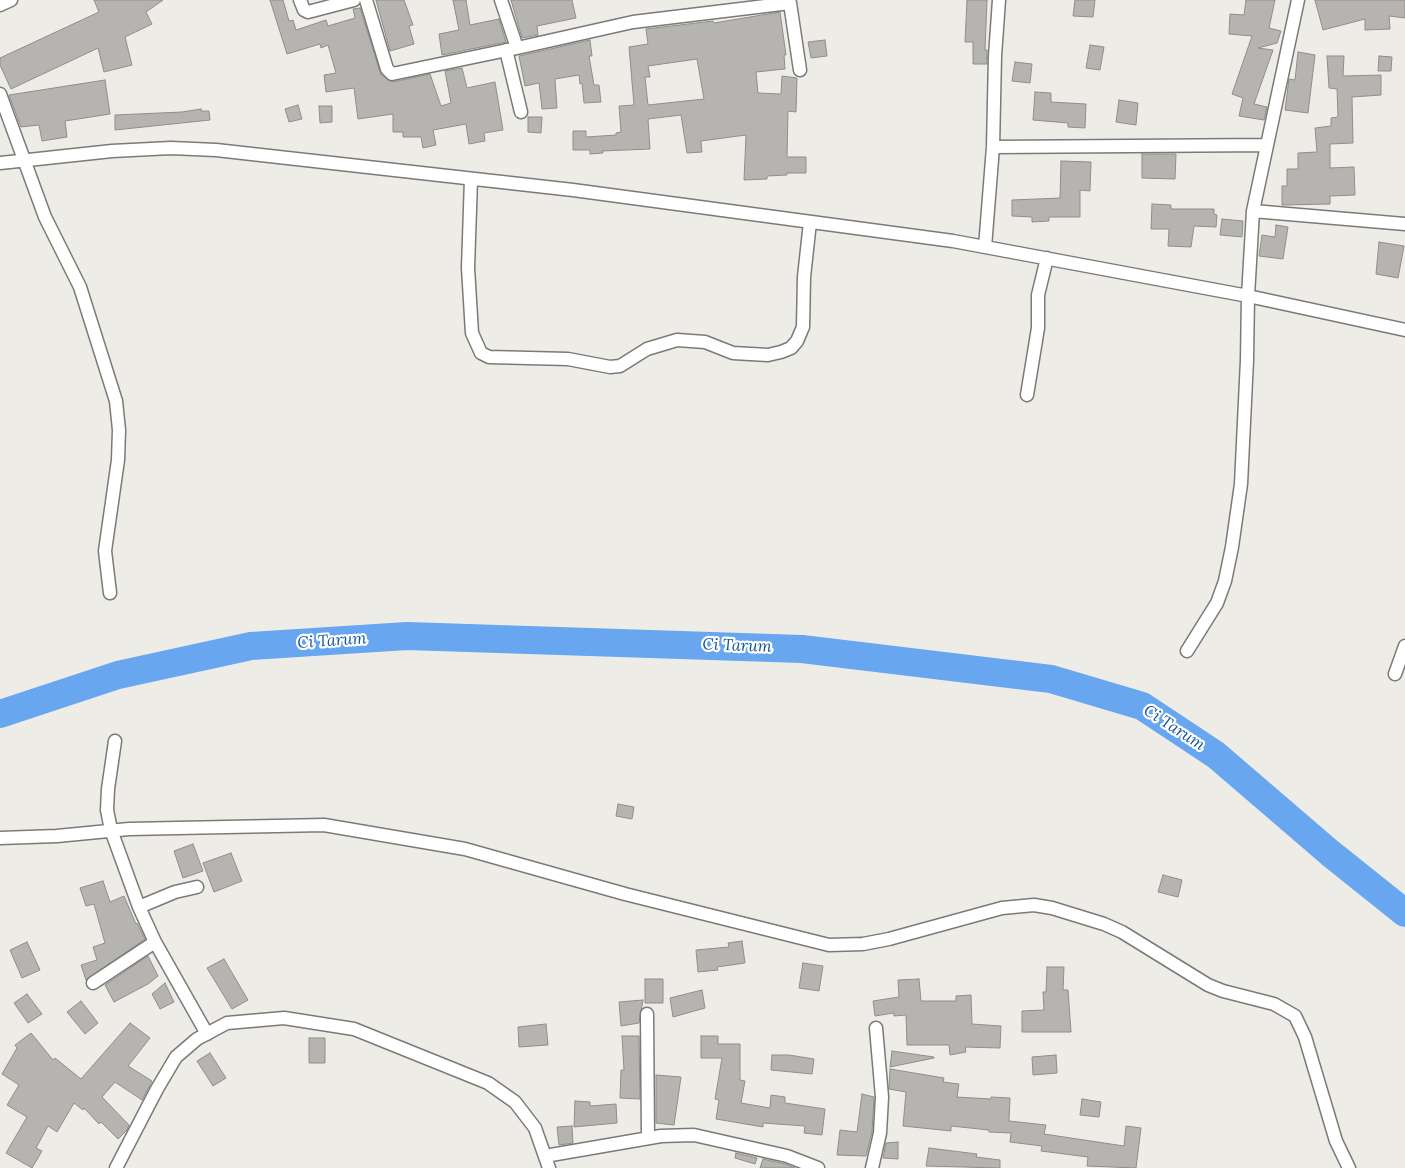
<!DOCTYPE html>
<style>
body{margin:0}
canvas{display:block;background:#eeece7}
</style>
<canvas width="1405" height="1168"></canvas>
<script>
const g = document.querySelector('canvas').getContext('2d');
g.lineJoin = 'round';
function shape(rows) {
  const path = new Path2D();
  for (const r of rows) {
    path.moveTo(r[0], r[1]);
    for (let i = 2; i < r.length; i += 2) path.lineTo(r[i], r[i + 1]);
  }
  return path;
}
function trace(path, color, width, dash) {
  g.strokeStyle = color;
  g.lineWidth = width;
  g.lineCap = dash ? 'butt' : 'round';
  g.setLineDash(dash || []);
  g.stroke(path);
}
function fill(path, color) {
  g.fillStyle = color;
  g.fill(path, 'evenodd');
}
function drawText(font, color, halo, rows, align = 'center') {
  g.font = font + ' Lora,serif';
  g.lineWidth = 4.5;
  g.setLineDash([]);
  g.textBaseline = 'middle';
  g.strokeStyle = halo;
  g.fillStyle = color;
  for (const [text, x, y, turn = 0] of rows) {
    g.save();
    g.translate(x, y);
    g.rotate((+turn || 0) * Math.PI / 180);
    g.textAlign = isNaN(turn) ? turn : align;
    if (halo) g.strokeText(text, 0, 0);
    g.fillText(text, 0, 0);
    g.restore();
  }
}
trace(shape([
 [0,714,118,675,251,646,407,636,802,649,1051,679,1142,706,1216,755,1330,853,1405,913]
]), '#68a7ef', 28);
const building = shape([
 [94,0,163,0,146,12,152,24,125,37,132,65,104,72,98,48,11,89,0,65,0,58,99,12,94,0],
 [270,0,283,0,289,21,293,20,296,30,326,20,328,26,355,18,353,9,360,8,381,75,393,82,430,74,441,106,451,103,445,71,462,68,467,88,495,82,503,130,484,133,485,141,469,144,466,124,433,130,436,145,423,148,421,137,403,137,403,132,393,132,393,114,358,119,354,88,326,92,324,75,336,73,328,45,321,48,320,44,287,54,270,0],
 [376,0,404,0,413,25,409,26,414,44,390,51,376,0],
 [453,0,466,0,470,25,499,19,506,42,442,55,439,34,459,30,453,0],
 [511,0,572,0,576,18,537,26,538,35,522,38,511,0],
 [967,0,987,0,985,50,987,50,987,64,973,64,973,42,965,42,967,0],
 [1075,0,1095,0,1093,17,1073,16,1075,0],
 [1246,0,1275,0,1269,28,1281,31,1277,43,1258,48,1273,50,1254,104,1267,107,1264,120,1239,116,1243,98,1232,94,1252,36,1229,34,1230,14,1244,15,1246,0],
 [1315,0,1405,0,1405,18,1389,16,1390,29,1365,30,1365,19,1323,30,1315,0],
 [780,12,786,55,784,55,785,69,756,72,758,93,781,94,782,76,797,78,796,112,788,111,787,157,806,157,806,173,787,173,787,175,767,176,767,179,744,180,746,135,701,141,702,152,687,153,681,115,648,119,650,149,602,151,603,153,590,154,590,150,573,150,573,131,586,131,586,137,616,135,616,133,621,132,619,106,634,105,629,47,648,44,646,29,713,21,714,23,780,12],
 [697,59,704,99,648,105,645,77,650,77,648,66,697,59],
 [590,40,592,56,589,56,594,85,599,85,601,102,584,103,582,83,580,84,579,75,555,79,557,108,542,109,539,83,525,86,519,56,590,40],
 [825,40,827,56,811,58,808,42,825,40],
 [1090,45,1104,47,1100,70,1086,68,1090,45],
 [1298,52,1315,55,1308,113,1285,110,1289,79,1295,80,1298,52],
 [1327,56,1344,56,1343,76,1381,75,1381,95,1352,97,1353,143,1330,144,1330,168,1354,167,1355,195,1330,196,1330,204,1282,205,1282,186,1287,186,1287,169,1298,169,1298,153,1317,152,1315,128,1331,126,1331,118,1338,117,1337,89,1329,88,1327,56],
 [1379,56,1392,57,1391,71,1378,71,1379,56],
 [1015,62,1032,64,1030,83,1012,81,1015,62],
 [105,80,110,114,65,121,67,137,42,141,39,125,21,127,9,95,105,80],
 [1035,92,1051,93,1051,102,1086,104,1085,128,1068,127,1068,123,1033,120,1035,92],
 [1119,100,1138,103,1136,125,1116,122,1119,100],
 [298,105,302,119,289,122,285,109,298,105],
 [319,106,332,106,332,122,320,123,319,106],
 [201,109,201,111,209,111,210,120,115,130,115,115,182,112,201,109],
 [528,117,542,117,541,133,528,132,528,117],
 [1142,154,1176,154,1175,179,1142,178,1142,154],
 [1061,161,1091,162,1090,191,1080,190,1080,217,1049,217,1049,221,1032,222,1032,217,1012,216,1012,200,1060,198,1061,161],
 [1152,204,1171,205,1171,209,1214,209,1214,214,1217,215,1216,227,1194,226,1191,247,1168,246,1169,229,1151,229,1152,204],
 [1222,219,1243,221,1242,237,1220,235,1222,219],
 [1276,225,1288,227,1283,259,1259,256,1262,235,1275,237,1276,225],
 [1379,242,1404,246,1398,278,1376,274,1379,242],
 [618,804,634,807,632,819,616,816,618,804],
 [193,844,203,871,183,878,174,851,193,844],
 [231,853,242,881,214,892,203,863,231,853],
 [1163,875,1182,880,1178,897,1158,892,1163,875],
 [103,881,110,902,124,896,136,924,137,923,145,939,86,980,81,965,97,960,93,947,105,943,94,904,86,906,80,888,103,881],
 [742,941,745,963,717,967,718,970,698,972,696,950,729,947,728,943,742,941],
 [27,942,40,970,22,978,10,950,27,942],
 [148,956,158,976,148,984,114,1002,105,985,148,956],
 [224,959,248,1000,232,1009,207,968,224,959],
 [803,963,823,966,819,991,799,988,803,963],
 [1047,967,1064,967,1063,990,1068,990,1071,1032,1022,1032,1022,1011,1044,1010,1043,992,1046,992,1047,967],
 [645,979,663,979,663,1003,645,1003,645,979],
 [919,979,921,1001,956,1001,956,996,971,995,972,1024,1001,1026,1000,1048,965,1047,966,1052,950,1055,949,1045,907,1045,906,1015,894,1016,894,1013,875,1016,873,1001,899,997,898,980,919,979],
 [165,983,174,1002,160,1009,152,994,165,983],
 [702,990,705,1008,673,1017,670,998,702,990],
 [27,994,42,1014,28,1023,14,1003,27,994],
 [643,1000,639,1023,621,1026,619,1002,643,1000],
 [81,1001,98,1023,85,1034,67,1012,81,1001],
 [130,1023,150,1038,128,1066,152,1081,142,1100,115,1082,102,1097,129,1125,127,1130,118,1139,101,1122,99,1124,84,1108,83,1110,74,1103,57,1132,48,1126,36,1148,42,1151,32,1168,6,1153,27,1117,7,1105,19,1085,2,1074,17,1048,15,1045,31,1033,53,1060,55,1058,81,1079,130,1023],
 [546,1024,548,1045,519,1047,518,1027,546,1024],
 [622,1036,639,1036,640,1099,620,1098,621,1070,624,1070,622,1036],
 [701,1036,718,1036,718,1044,740,1044,740,1080,745,1081,741,1103,770,1108,771,1095,785,1097,785,1103,825,1109,822,1135,804,1133,805,1126,763,1123,763,1127,716,1119,719,1100,715,1099,722,1058,701,1058,701,1036],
 [309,1038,325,1038,325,1063,309,1063,309,1038],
 [892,1051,934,1057,934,1058,890,1067,892,1051],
 [210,1053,226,1078,213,1086,197,1061,210,1053],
 [772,1055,789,1055,814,1059,812,1074,771,1070,772,1055],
 [1056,1055,1057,1073,1033,1075,1032,1057,1056,1055],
 [890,1069,944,1078,943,1082,959,1084,957,1097,991,1099,991,1097,1010,1098,1009,1121,1046,1125,1044,1134,1124,1146,1126,1126,1141,1128,1136,1168,1087,1166,1088,1157,1041,1151,1042,1146,1010,1142,1011,1133,989,1132,989,1130,951,1126,951,1131,903,1126,906,1092,889,1089,890,1069],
 [656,1075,681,1077,674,1125,656,1123,656,1075],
 [862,1094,874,1097,872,1132,866,1156,837,1155,840,1130,857,1132,862,1094],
 [1082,1099,1101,1102,1099,1117,1080,1115,1082,1099],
 [575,1101,590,1102,590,1106,616,1104,617,1123,574,1127,575,1101],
 [572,1126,573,1143,559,1145,557,1127,572,1126],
 [898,1142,898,1159,883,1158,886,1143,898,1142],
 [929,1148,977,1154,976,1157,1000,1160,1000,1168,926,1166,929,1148],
 [736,1153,757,1158,755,1164,735,1158,736,1153],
 [763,1159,785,1164,795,1168,760,1168,763,1159]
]);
fill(building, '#b6b4b0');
trace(building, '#908e8a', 1);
const street = shape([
 [300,0,304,10,308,12,354,0],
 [366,0,387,69,392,74,517,48],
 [501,0,517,48,633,22,790,3,789,0],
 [790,3,800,70],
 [0,5,11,0],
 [506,50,521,112],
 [0,94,45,217,80,287,116,401,119,430,118,460,105,551,110,593],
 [993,147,1267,145],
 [0,163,112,151,171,148,216,150,573,190,953,241,1248,296,1405,330],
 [471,179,468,268,472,333,481,353,489,357,568,359,610,367,620,366,647,349,677,340,705,342,733,353,768,355,781,352,791,348,797,341,803,327,804,277,810,222],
 [1253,211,1405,224],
 [985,247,993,147,995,56,999,0],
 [1027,395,1038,328,1038,295,1047,258],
 [1187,651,1217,603,1225,581,1232,547,1241,484,1247,360,1248,296,1253,211,1298,0],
 [1395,674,1405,646],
 [0,838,57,836,129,829,324,825,465,849,625,894,829,945,863,944,889,939,1002,908,1034,905,1052,908,1104,924,1122,932,1208,985,1223,991,1274,1004,1295,1016,1305,1037,1336,1141,1349,1168],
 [139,907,175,892,197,887],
 [155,942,207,1034],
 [93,983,155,942,139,907,111,830,107,810,108,789,115,741],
 [647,1014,648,1138],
 [545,1156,661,1136,694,1135,787,1156,818,1168],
 [116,1168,157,1089,176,1057,197,1039,227,1023,284,1018,354,1029,488,1083,515,1102,535,1128,549,1168],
 [872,1168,880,1133,882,1097,876,1028]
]);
trace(street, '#7c7a76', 15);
trace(street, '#fff', 12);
drawText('italic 16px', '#125596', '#fff', [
 ["Ci Tarum",332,641,-4],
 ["Ci Tarum",737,646,2],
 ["Ci Tarum",1174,728,33]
]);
</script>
